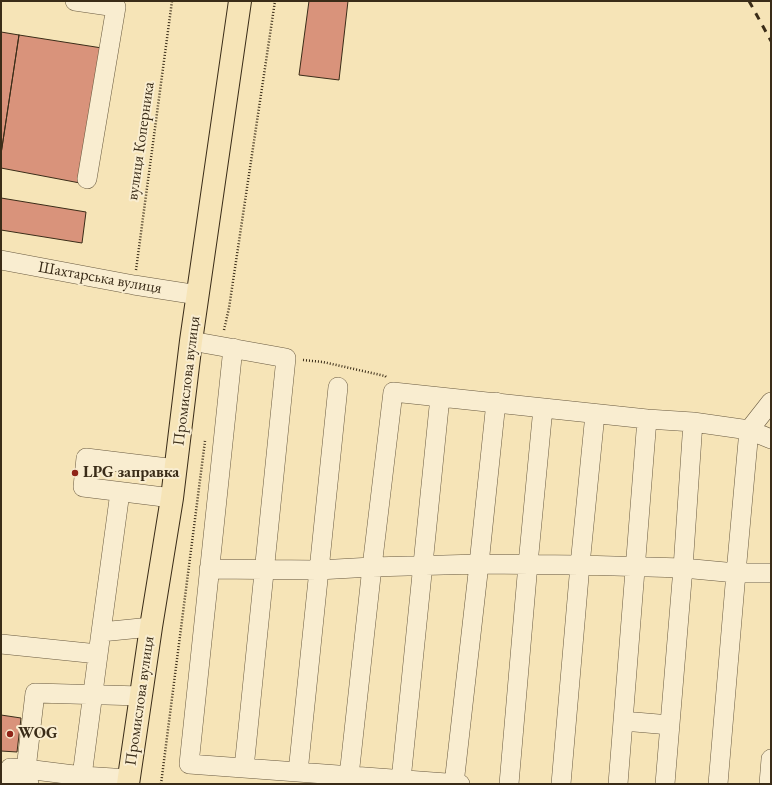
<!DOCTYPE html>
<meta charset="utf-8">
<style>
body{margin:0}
#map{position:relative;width:772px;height:785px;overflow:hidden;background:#f6e4b7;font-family:"EB Garamond",serif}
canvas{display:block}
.frame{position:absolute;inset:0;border:2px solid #3a2c18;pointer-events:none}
</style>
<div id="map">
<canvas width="772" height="785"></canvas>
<div class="frame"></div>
</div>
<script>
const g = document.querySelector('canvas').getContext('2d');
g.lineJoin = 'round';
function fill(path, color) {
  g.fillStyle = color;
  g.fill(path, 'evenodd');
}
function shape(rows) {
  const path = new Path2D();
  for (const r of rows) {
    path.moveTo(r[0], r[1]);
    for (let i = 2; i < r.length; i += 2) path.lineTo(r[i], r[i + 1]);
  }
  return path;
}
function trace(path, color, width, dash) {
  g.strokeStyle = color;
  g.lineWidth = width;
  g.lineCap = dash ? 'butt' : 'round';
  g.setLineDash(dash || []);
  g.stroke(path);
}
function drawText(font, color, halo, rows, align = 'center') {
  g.font = font + ' "EB Garamond",serif';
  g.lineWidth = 4;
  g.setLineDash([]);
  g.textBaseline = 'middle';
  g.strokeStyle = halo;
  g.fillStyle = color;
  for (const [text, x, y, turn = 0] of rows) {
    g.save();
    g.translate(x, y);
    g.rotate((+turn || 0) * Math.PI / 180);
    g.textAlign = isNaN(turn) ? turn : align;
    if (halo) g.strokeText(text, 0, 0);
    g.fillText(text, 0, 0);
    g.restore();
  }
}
const building = shape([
 [309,1,348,1,339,80,299,75,309,1],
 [1,32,19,35,1,154,1,32],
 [19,35,102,48,80,183,1,168,1,154,19,35],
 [1,198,86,212,82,243,1,230,1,198],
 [1,715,21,718,17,752,1,751,1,715]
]);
fill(building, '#d9937b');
trace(building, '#3a2c18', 1);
const minor = shape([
 [75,1,116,7,87,179],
 [1,260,134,285,198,295],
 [191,341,286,358,244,768],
 [233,348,189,764,460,784],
 [172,498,83,487,86,458,176,469],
 [209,569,318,570,372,567,479,564,580,565,683,568,736,573,771,573],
 [101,632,120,492],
 [1,644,98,654],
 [623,721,670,725],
 [10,768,26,769],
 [298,772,338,387],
 [82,776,101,632,151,627],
 [349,776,372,567,393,392,647,419,693,422,749,430,771,439],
 [129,779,82,776,26,769,35,693,141,696],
 [401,780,440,397],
 [1,781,29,784],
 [454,784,479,564,496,402],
 [509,784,528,564,543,408],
 [561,784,580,565,595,414],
 [618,784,647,419],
 [665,784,683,568,693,422],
 [718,784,736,573,749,430,771,402],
 [769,784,771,759]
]);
const major = shape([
 [128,784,151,627,172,498,191,341,240,1]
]);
trace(minor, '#695a40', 20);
trace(major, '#3a2c18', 24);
trace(shape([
 [136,270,172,1],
 [224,330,229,308,275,1],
 [303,360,323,362,385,376,387,378],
 [161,784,205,441]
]), '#3a2c18', 2.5, [1, 2]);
trace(minor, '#f9edd0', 19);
trace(major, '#f6e4b7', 22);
trace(shape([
 [749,1,771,41]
]), '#3a2c18', 3, [7, 7]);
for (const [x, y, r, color] of [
 [75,473,4,"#8f2418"],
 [10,734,4,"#8f2418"]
]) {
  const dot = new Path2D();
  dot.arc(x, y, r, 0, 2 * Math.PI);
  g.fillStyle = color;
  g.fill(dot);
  trace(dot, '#f9edd0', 1.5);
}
drawText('16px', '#3a2c18', '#f9edd0', [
 ["вулиця Коперника",141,141,-82],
 ["Шахтарська вулиця",100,278,10],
 ["Промислова вулиця",187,381,-83],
 ["Промислова вулиця",140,701,-82]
]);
drawText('bold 16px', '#3a2c18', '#f9edd0', [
 ["LPG заправка",83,473],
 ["WOG",18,734]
], 'left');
</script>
